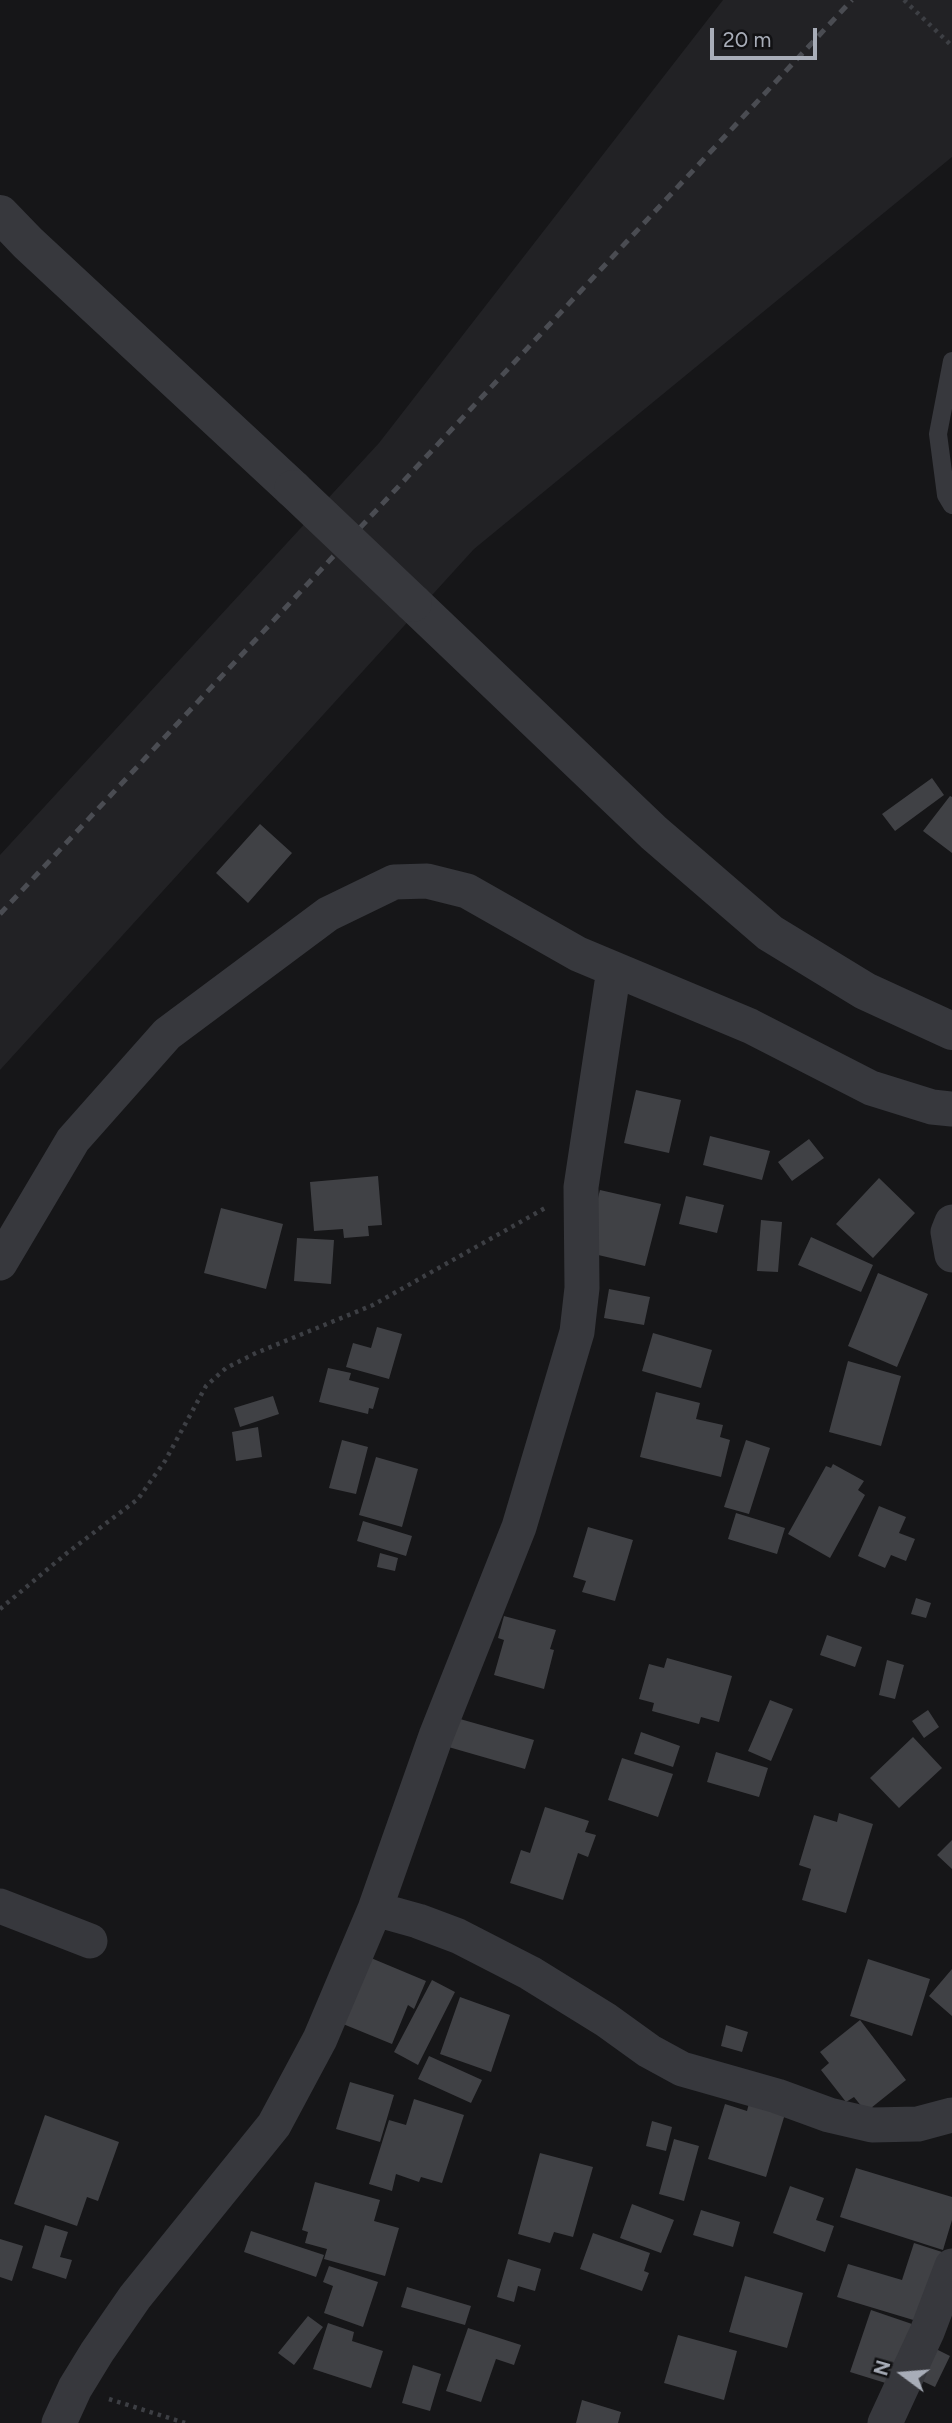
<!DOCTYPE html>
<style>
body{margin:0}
#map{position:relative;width:952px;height:2423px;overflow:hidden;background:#161618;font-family:Figtree,sans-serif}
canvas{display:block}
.north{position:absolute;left:868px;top:2339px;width:70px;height:70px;-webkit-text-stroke:5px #111113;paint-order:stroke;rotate:286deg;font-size:19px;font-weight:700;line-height:28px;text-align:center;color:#a8adb8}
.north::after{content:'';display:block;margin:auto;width:24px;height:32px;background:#a8adb8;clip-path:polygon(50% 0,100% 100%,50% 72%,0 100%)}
.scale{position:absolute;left:710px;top:28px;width:107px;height:32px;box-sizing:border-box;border:4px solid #a8adb8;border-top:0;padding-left:9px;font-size:21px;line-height:24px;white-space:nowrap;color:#a8adb8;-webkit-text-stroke:5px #111113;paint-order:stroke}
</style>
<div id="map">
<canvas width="952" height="2423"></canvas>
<div class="north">N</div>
<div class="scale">20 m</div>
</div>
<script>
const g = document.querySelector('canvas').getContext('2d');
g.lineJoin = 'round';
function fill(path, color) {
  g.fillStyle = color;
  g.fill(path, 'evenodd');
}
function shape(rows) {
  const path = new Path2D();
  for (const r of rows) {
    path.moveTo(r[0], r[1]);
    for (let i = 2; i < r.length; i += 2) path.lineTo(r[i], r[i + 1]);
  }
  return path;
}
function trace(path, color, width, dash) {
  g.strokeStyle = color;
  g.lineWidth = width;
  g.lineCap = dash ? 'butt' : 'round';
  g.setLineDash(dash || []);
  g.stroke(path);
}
fill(shape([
 [723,0,952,0,952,157,474,549,0,1070,0,855,379,443]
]), '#222225');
fill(shape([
 [932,778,944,795,895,831,882,814],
 [950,796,952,797,952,853,923,831],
 [260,824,292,853,248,903,216,873],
 [636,1090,681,1100,669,1153,624,1143],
 [710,1136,770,1151,762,1180,703,1165],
 [809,1139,824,1158,792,1181,778,1162],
 [378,1176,382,1225,368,1226,369,1236,344,1238,343,1229,314,1231,310,1182],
 [879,1178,915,1213,873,1258,836,1224],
 [600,1190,661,1204,645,1266,594,1254,589,1233],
 [686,1196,724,1205,717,1233,679,1224],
 [221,1208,283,1224,266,1289,204,1273],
 [761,1220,782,1222,778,1272,757,1271],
 [811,1237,873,1265,861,1292,798,1265],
 [297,1238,334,1240,331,1284,294,1281],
 [878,1273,928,1294,897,1367,848,1346],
 [609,1289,650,1297,644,1325,604,1318],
 [377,1327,402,1334,389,1379,346,1367,353,1343,371,1348],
 [653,1333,712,1350,701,1388,642,1371],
 [848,1361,901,1376,881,1446,829,1432],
 [328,1368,351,1373,349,1380,379,1388,373,1409,369,1408,368,1414,319,1402],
 [656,1392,700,1403,696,1419,723,1425,720,1437,730,1440,721,1477,640,1457],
 [273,1396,279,1414,240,1427,234,1408],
 [258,1427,262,1457,236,1461,232,1432],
 [342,1440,368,1447,356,1494,329,1488],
 [746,1440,770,1448,749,1514,724,1507],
 [376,1457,418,1469,402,1527,359,1515],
 [833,1464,864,1481,858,1490,865,1495,830,1558,788,1534,826,1466,831,1468],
 [879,1506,906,1517,899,1533,915,1539,906,1561,891,1555,885,1568,858,1556],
 [736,1513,785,1528,777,1554,728,1539],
 [363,1521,412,1536,406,1556,357,1541],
 [588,1527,633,1540,615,1601,582,1592,586,1581,573,1577],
 [380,1553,398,1558,395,1571,377,1567],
 [916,1598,931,1603,926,1618,911,1614],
 [504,1616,556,1630,550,1649,554,1650,544,1689,494,1675,504,1640,498,1638],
 [827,1635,862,1647,855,1667,820,1655],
 [667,1658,732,1676,719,1722,701,1717,699,1724,652,1711,654,1703,639,1699,649,1664,664,1668],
 [887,1660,904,1665,895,1699,879,1695],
 [770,1700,793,1709,771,1761,748,1751],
 [928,1710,939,1727,924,1738,912,1721],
 [453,1717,534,1740,525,1769,445,1746],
 [641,1732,680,1746,673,1767,634,1754],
 [913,1737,942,1768,899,1808,870,1778],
 [716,1752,768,1768,759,1797,707,1782],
 [622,1758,673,1774,658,1817,608,1800],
 [545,1807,589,1821,585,1832,596,1835,588,1857,578,1853,563,1900,510,1883,521,1850,530,1853],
 [839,1813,873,1824,846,1913,802,1900,811,1869,799,1865,814,1815,837,1822],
 [952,1840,952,1869,937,1855],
 [371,1958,426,1981,414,2009,408,2005,392,2044,343,2024],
 [868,1959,930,1979,912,2036,850,2016],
 [952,1969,952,2016,929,1996],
 [432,1980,455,1992,418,2065,394,2052],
 [460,1997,510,2015,491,2072,440,2054],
 [860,2020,906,2080,866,2112,854,2097,846,2102,821,2070,829,2063,820,2052],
 [726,2025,748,2032,742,2052,721,2046],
 [429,2056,482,2080,471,2103,418,2079],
 [350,2082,394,2095,380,2142,336,2129],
 [414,2099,464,2115,442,2183,421,2177,419,2182,396,2174,392,2191,369,2184,389,2120,406,2125],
 [749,2103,785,2114,766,2177,708,2159,725,2104,747,2111],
 [45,2115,119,2142,98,2201,87,2197,77,2226,14,2204],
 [652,2121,672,2127,666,2151,646,2146],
 [674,2139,699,2146,684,2201,659,2194],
 [540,2153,593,2167,573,2237,554,2232,550,2243,518,2234],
 [856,2168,952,2197,952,2220,943,2250,840,2217],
 [315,2182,380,2200,374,2221,399,2228,385,2276,324,2259,327,2249,305,2243,308,2232,302,2230],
 [790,2186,824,2198,816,2220,834,2226,825,2252,773,2233],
 [632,2204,674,2220,661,2253,620,2238],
 [701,2210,740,2222,733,2247,693,2235],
 [45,2225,68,2232,60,2257,72,2260,66,2279,32,2268],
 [251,2231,324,2255,316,2277,244,2252],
 [593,2233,650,2253,644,2271,649,2273,642,2291,580,2269],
 [0,2239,23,2246,12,2281,0,2277],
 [914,2243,942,2252,920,2322,837,2297,848,2264,902,2280],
 [508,2259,541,2269,535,2291,518,2286,514,2302,497,2297],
 [329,2266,378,2282,363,2327,324,2313,333,2286,323,2282],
 [745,2276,803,2293,787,2348,729,2332],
 [407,2287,471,2306,465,2325,401,2307],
 [871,2310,912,2324,892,2385,850,2372],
 [308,2316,323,2327,294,2365,278,2353],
 [328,2323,354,2332,352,2341,383,2351,371,2388,313,2369],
 [468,2328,521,2345,514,2365,496,2359,481,2402,446,2391],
 [678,2335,737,2351,724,2400,664,2383],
 [932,2347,950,2356,935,2387,916,2378],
 [413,2365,441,2374,430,2411,402,2403],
 [582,2400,621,2412,618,2423,576,2423]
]), '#404145');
trace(shape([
 [904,0,952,46],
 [0,1609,67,1553,138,1499,165,1461,206,1386,226,1368,256,1353,373,1305,547,1207],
 [109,2399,185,2423]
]), '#3d3f44', 4.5, [3.5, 5]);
trace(shape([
 [952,361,938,434,946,495,952,505]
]), '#37383d', 18);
trace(shape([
 [952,1222,948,1232,952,1255],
 [0,1263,73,1140,167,1034,328,914,394,882,427,881,467,891,578,954,750,1026,871,1088,932,1107,952,1109],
 [0,1906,90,1941],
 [375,1909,418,1921,458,1936,530,1973,606,2020,649,2051,682,2069,777,2096,829,2115,872,2125,918,2124,952,2115],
 [59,2423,75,2388,97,2352,135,2297,274,2125,320,2039,375,1909,436,1736,519,1527,577,1332,582,1288,581,1187,614,969],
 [885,2423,927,2332,952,2266]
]), '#37383d', 35);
trace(shape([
 [0,214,28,243,293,489],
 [413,603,654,833,770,933,865,991,952,1031]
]), '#37383d', 38);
trace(shape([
 [0,914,852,0]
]), '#4a4c52', 5, [9, 7]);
trace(shape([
 [293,489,413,603]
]), '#37383d', 38);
</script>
